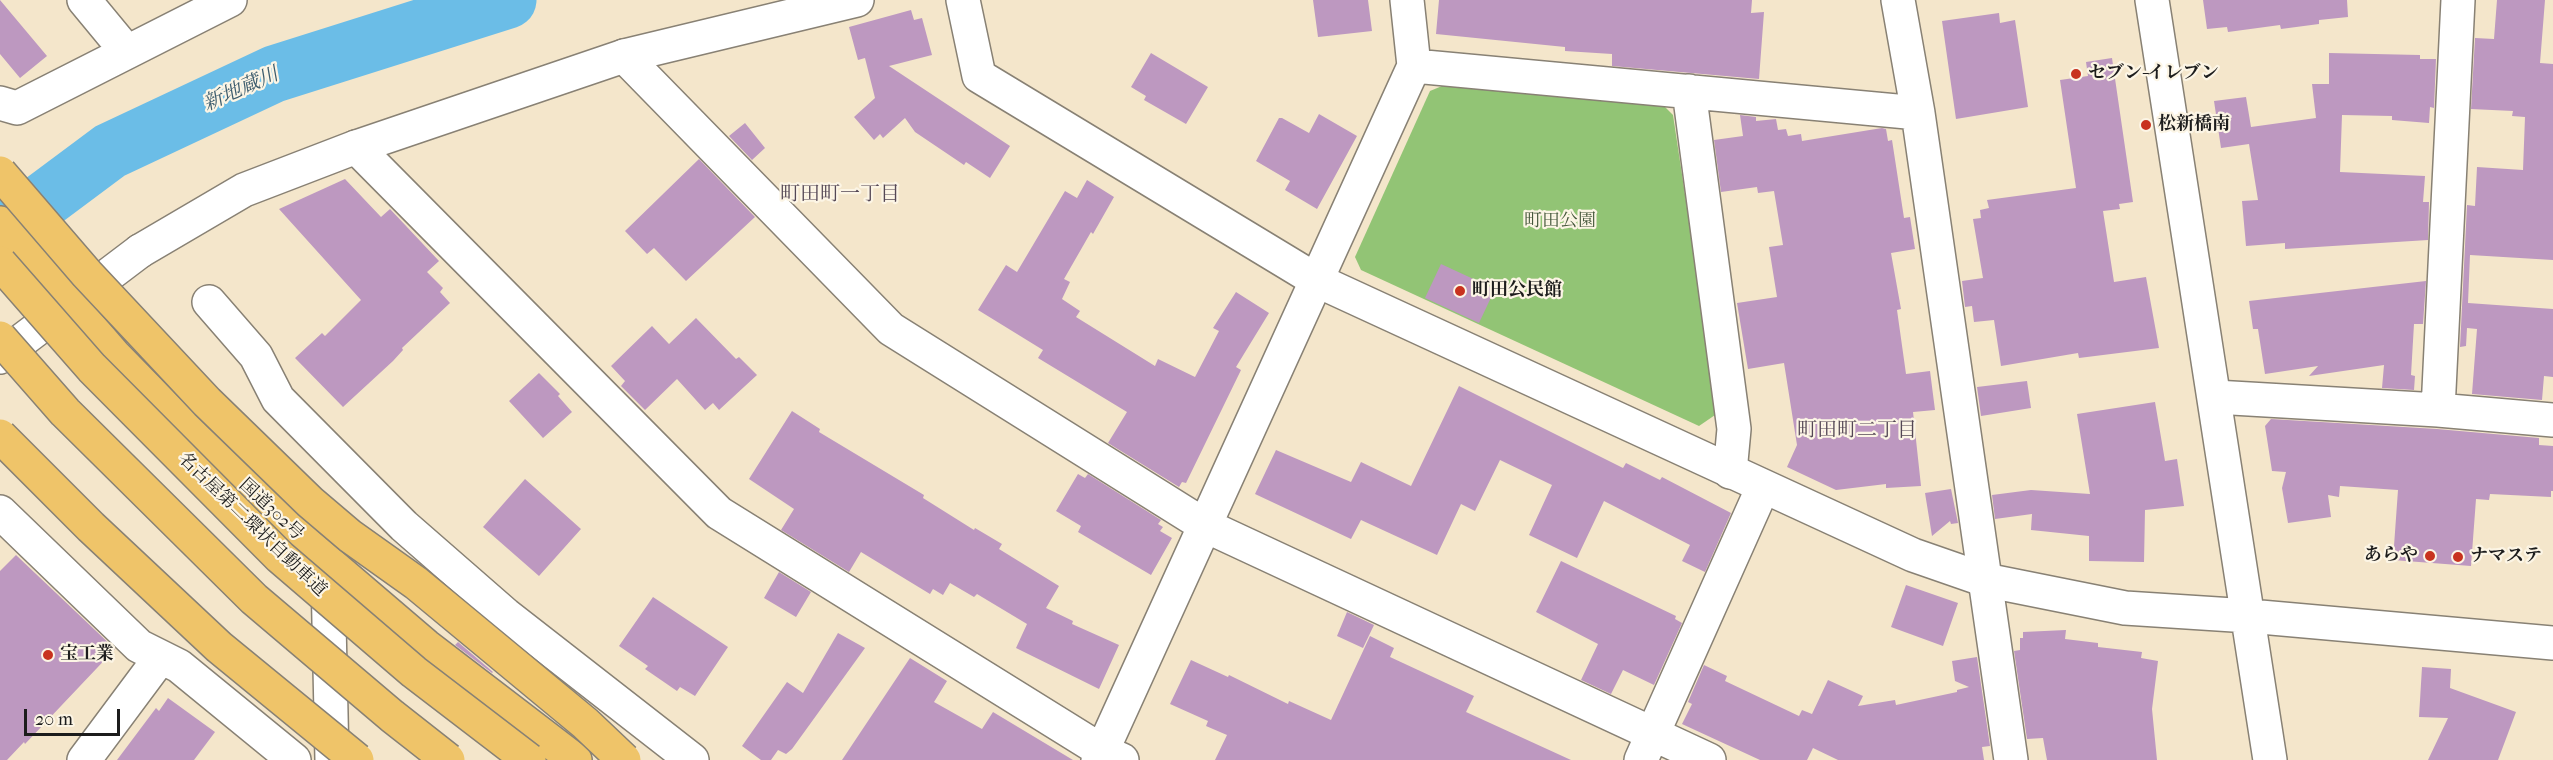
<!DOCTYPE html>
<meta charset="utf-8">
<style>
body{margin:0}
#map{position:relative;width:2553px;height:760px;overflow:hidden;background:#f4e6cb;font-family:"IM FELL French Canon",serif}
canvas{display:block}
.scale{position:absolute;left:24px;top:709px;width:96px;height:27px;box-sizing:border-box;border:3px solid #1c1c1c;border-top:0;padding-left:8px;font-size:18px;line-height:21px;white-space:nowrap;color:#1c1c1c;-webkit-text-stroke:4px #fcf5e5;paint-order:stroke}
</style>
<div id="map">
<canvas width="2553" height="760"></canvas>
<div class="scale">20 m</div>
</div>
<script>
const g = document.querySelector('canvas').getContext('2d');
g.lineJoin = 'round';
function fill(path, color) {
  g.fillStyle = color;
  g.fill(path, 'evenodd');
}
function shape(rows) {
  const path = new Path2D();
  for (const r of rows) {
    path.moveTo(r[0], r[1]);
    for (let i = 2; i < r.length; i += 2) path.lineTo(r[i], r[i + 1]);
  }
  return path;
}
function trace(path, color, width, dash) {
  g.strokeStyle = color;
  g.lineWidth = width;
  g.lineCap = dash ? 'butt' : 'round';
  g.setLineDash(dash || []);
  g.stroke(path);
}
function drawText(font, color, halo, rows, align = 'center') {
  g.font = font + ' "IM FELL French Canon","Noto Serif JP",serif';
  g.lineWidth = 4.5;
  g.setLineDash([]);
  g.textBaseline = 'middle';
  g.strokeStyle = halo;
  g.fillStyle = color;
  for (const [text, x, y, turn = 0] of rows) {
    g.save();
    g.translate(x, y);
    g.rotate((+turn || 0) * Math.PI / 180);
    g.textAlign = isNaN(turn) ? turn : align;
    if (halo) g.strokeText(text, 0, 0);
    g.fillText(text, 0, 0);
    g.restore();
  }
}
fill(shape([
 [1442,86,1663,105,1673,115,1718,413,1699,426,1361,270,1355,257,1430,91]
]), '#92c475');
trace(shape([
 [0,233,110,151,274,74,508,0]
]), '#6bbde7', 57);
fill(shape([
 [0,0,47,56,20,78,0,54],
 [1313,0,1368,0,1372,31,1318,37],
 [1439,0,1752,0,1751,13,1764,12,1759,79,1612,66,1612,54,1565,51,1565,47,1436,34],
 [2203,0,2347,0,2348,17,2319,20,2319,24,2281,29,2280,25,2228,32,2227,27,2207,29],
 [2497,0,2545,0,2540,63,2553,64,2553,260,2470,255,2468,303,2553,309,2553,377,2544,376,2542,400,2472,394,2477,329,2467,328,2466,346,2460,347,2467,205,2475,206,2477,167,2523,170,2525,117,2512,116,2513,111,2471,109,2475,38,2494,39],
 [911,10,914,20,922,18,932,55,889,66,1010,146,990,178,966,162,964,165,915,132,905,118,883,138,880,134,874,140,854,117,875,98,865,58,858,60,849,27],
 [1999,13,2000,23,2015,20,2028,107,1956,119,1942,21],
 [1151,53,1208,87,1186,124,1144,100,1146,96,1131,87],
 [2329,53,2420,55,2420,59,2436,59,2434,108,2430,107,2429,123,2392,120,2392,116,2342,115,2340,172,2425,176,2423,202,2429,202,2428,240,2285,249,2285,243,2246,246,2242,201,2258,200,2249,144,2221,148,2214,101,2246,97,2251,127,2316,118,2312,84,2329,84],
 [2112,58,2133,202,2119,204,2120,209,2103,211,2114,282,2146,277,2159,348,2079,358,2078,353,2001,366,1994,320,1974,322,1972,306,1965,307,1962,281,1983,278,1973,219,1981,218,1980,210,1989,208,1987,200,2076,188,2060,80,2088,76,2086,62],
 [1319,114,1357,136,1317,209,1285,190,1290,181,1256,161,1279,118,1282,118,1309,133],
 [1740,115,1756,117,1756,121,1776,119,1778,130,1786,129,1788,136,1801,134,1802,141,1882,128,1886,129,1888,141,1892,140,1904,218,1910,217,1915,249,1891,253,1901,309,1897,310,1906,374,1930,371,1935,410,1913,412,1921,486,1886,488,1886,484,1836,490,1787,467,1797,445,1784,363,1748,369,1737,303,1777,297,1769,247,1783,245,1774,191,1758,193,1757,187,1721,192,1714,140,1743,136],
 [745,123,765,148,752,160,729,136],
 [699,159,755,217,686,281,654,248,647,254,625,231],
 [345,179,381,217,390,209,439,261,427,272,443,288,440,292,450,303,402,348,403,350,393,361,343,407,295,358,322,333,325,336,361,300,279,209],
 [1087,180,1114,197,1093,234,1091,232,1064,279,1070,282,1062,299,1080,311,1076,317,1155,366,1158,359,1195,377,1219,331,1213,328,1236,292,1269,313,1236,367,1241,370,1186,483,1182,482,1179,487,1108,443,1127,412,1038,358,1043,350,978,310,1006,265,1017,272,1065,191,1077,198],
 [1441,264,1495,289,1479,323,1425,298],
 [2426,281,2423,324,2414,324,2411,375,2415,376,2414,390,2382,388,2384,365,2309,376,2318,366,2265,374,2258,329,2253,329,2249,301],
 [696,318,736,359,739,357,757,375,719,410,713,403,705,410,677,379,645,410,621,386,625,381,611,366,652,326,669,344],
 [539,373,560,394,558,396,572,412,543,438,509,401],
 [2027,381,2031,408,1981,416,1977,387],
 [1459,386,1623,468,1626,463,1660,480,1662,477,1731,513,1705,572,1682,561,1690,545,1604,501,1577,558,1529,535,1552,485,1500,460,1475,511,1461,504,1437,555,1361,520,1351,539,1255,494,1276,450,1351,482,1361,462,1411,486],
 [2155,402,2165,461,2177,459,2184,506,2145,510,2144,562,2089,561,2089,536,2031,530,2032,514,1995,519,1992,495,2031,490,2090,494,2077,414],
 [792,411,820,429,819,432,924,495,923,498,974,530,975,528,1002,544,999,549,1059,586,1046,608,1073,621,1072,624,1119,645,1099,689,1016,648,1027,624,977,594,974,597,950,583,943,595,933,589,930,594,861,552,849,572,781,530,794,509,749,479],
 [2271,419,2437,429,2539,438,2539,445,2553,446,2553,491,2551,491,2551,497,2490,494,2489,500,2476,499,2471,566,2393,560,2398,490,2340,486,2339,497,2328,495,2331,517,2288,523,2282,488,2286,472,2272,471,2265,426],
 [1078,474,1085,478,1088,474,1161,520,1158,524,1163,527,1160,531,1172,538,1151,575,1078,532,1081,526,1056,511],
 [525,479,581,529,539,576,483,527],
 [1951,489,1958,523,1951,524,1950,521,1932,536,1925,493],
 [16,555,115,649,25,744,24,742,7,760,0,760,0,571],
 [1561,561,1676,616,1675,619,1682,623,1654,685,1623,670,1611,694,1581,680,1598,644,1536,612],
 [779,572,811,592,796,617,764,598],
 [1906,585,1958,603,1943,646,1891,627],
 [653,597,728,647,695,696,680,687,677,691,645,669,648,666,619,646],
 [1347,612,1374,625,1363,648,1337,636],
 [2066,630,2065,639,2098,643,2098,647,2142,652,2141,658,2158,661,2152,709,2157,760,2047,760,2043,738,2027,739,2014,651,2020,650,2020,638,2023,638,2023,632],
 [838,633,865,648,792,749,786,754,778,750,771,760,761,760,742,746,787,682,803,693],
 [1370,636,1394,648,1390,657,1474,696,1466,712,1571,760,1215,760,1227,735,1206,726,1208,721,1170,704,1191,660,1228,677,1229,675,1288,704,1289,701,1331,720],
 [458,642,493,672,492,673,455,645],
 [1977,657,1990,746,1982,747,1984,760,1838,760,1813,748,1807,760,1760,760,1682,724,1692,704,1688,702,1704,665,1727,676,1725,681,1799,716,1802,710,1812,714,1828,680,1863,696,1858,706,1895,700,1896,705,1957,692,1957,690,1969,687,1955,681,1952,661],
 [910,658,947,681,934,702,982,729,993,712,1073,760,842,760],
 [2422,667,2451,669,2450,688,2516,712,2498,760,2428,760,2448,718,2419,717],
 [168,698,215,732,194,760,117,760,156,708,159,711]
]), '#bd98c0');
const minor = shape([
 [84,0,127,52],
 [1898,0,1918,113,2011,760],
 [624,56,891,329,1204,525,1709,760],
 [1414,66,1918,113],
 [1689,91,1734,429,1730,472],
 [0,103,17,108,230,0],
 [356,147,719,513,1102,751,1122,760],
 [209,302,256,356,278,399,404,526,506,615,692,760],
 [0,357,140,251],
 [2215,397,2438,410,2553,420],
 [2438,410,2458,0],
 [0,512,139,646,179,666,294,760],
 [328,576,332,760],
 [84,760,160,658],
 [1098,760,1414,66,1407,0],
 [1641,760,1763,487]
]);
const tertiary = shape([
 [963,0,979,76,1316,280,1913,555,1985,580,2125,608,2249,616,2553,643],
 [2152,0,2270,760],
 [140,251,244,190,356,147,624,56,857,0]
]);
const trunk = shape([
 [0,223,114,355,198,441,309,546,426,646,575,760]
]);
trace(minor, '#888174', 36);
trace(tertiary, '#888174', 36);
trace(trunk, '#888174', 36);
trace(minor, '#fff', 33);
trace(tertiary, '#fff', 33);
trace(trunk, '#efc469', 33);
const motorwayBridge = shape([
 [0,173,87,274,207,402,310,502,350,536,416,583,585,723,624,760],
 [0,263,92,368,280,557,414,672,529,760],
 [0,338,65,412,254,599,392,716,448,760],
 [0,436,91,527,219,647,357,760]
]);
trace(motorwayBridge, '#888174', 36, []);
trace(motorwayBridge, '#efc469', 33);
for (const [x, y, r, color] of [
 [2076,74,6,"#c8321e"],
 [2146,125,6,"#c8321e"],
 [1460,291,6,"#c8321e"],
 [2430,556,6,"#c8321e"],
 [2458,557,6,"#c8321e"],
 [48,655,6,"#c8321e"]
]) {
  const dot = new Path2D();
  dot.arc(x, y, r, 0, 2 * Math.PI);
  g.fillStyle = color;
  g.fill(dot);
  trace(dot, '#fcf5e5', 2);
}
drawText('bold 18px', '#1c1c1c', '#fcf5e5', [
 ["セブン-イレブン",2088,74],
 ["松新橋南",2158,125],
 ["町田公民館",1472,291],
 ["あらや",2418,556,"right"],
 ["ナマステ",2470,557],
 ["宝工業",60,655]
], 'left');
drawText('18px', '#45573b', '#fcf5e5', [
 ["町田公園",1560,222]
]);
drawText('18px', '#1c1c1c', '#fcf5e5', [
 ["国道302号",271,510,43],
 ["名古屋第二環状自動車道",252,525,44]
]);
drawText('italic 20px', '#3c5c6d', '#fcf5e5', [
 ["新地蔵川",241,90,-24]
]);
drawText('20px', '#544755', '#fcf5e5', [
 ["町田町一丁目",840,195],
 ["町田町二丁目",1857,431]
]);
</script>
